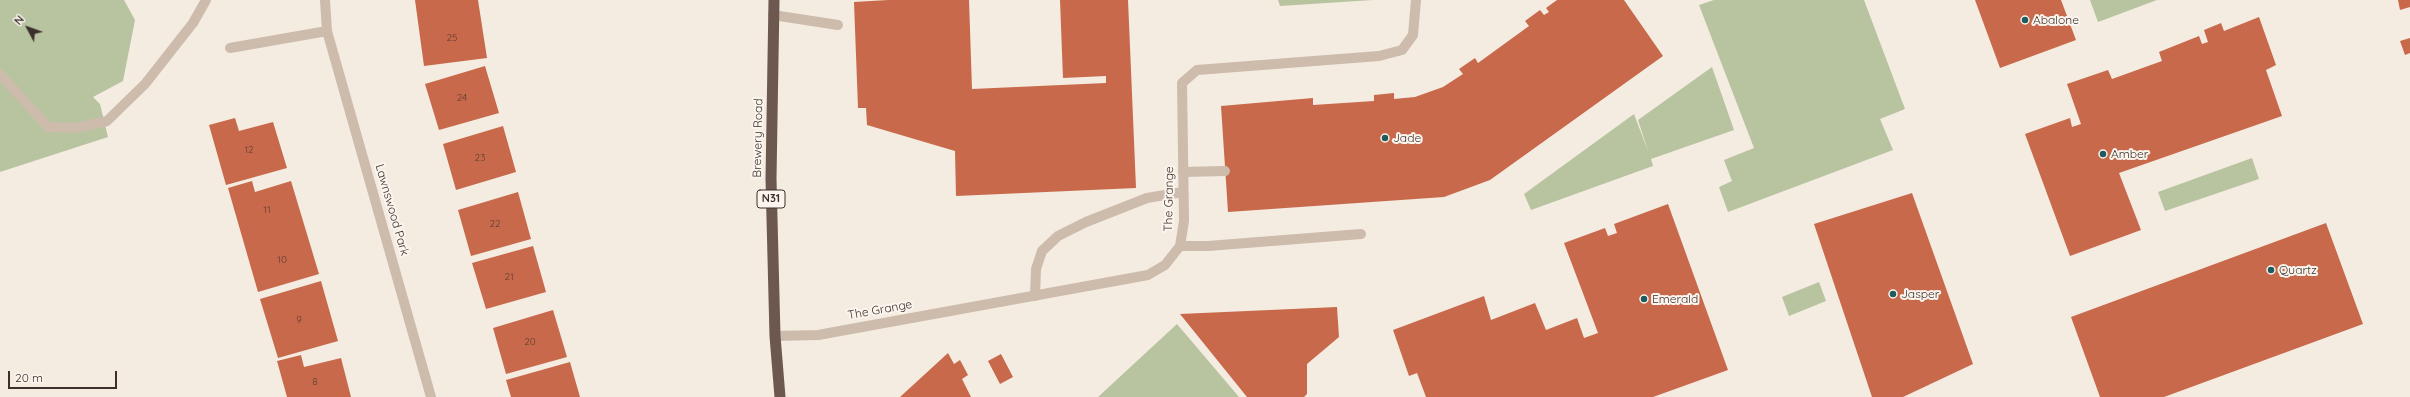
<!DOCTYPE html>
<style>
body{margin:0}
#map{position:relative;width:2410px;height:397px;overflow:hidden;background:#f4ebe1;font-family:Quicksand,sans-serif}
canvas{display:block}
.north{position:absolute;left:8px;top:8px;width:40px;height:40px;-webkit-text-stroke:3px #fbf5ee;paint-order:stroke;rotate:311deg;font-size:11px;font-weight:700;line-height:16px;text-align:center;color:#3b302b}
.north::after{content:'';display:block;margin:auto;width:14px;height:18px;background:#3b302b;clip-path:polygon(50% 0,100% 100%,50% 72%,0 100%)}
.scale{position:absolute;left:8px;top:371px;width:109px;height:18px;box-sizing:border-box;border:2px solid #3b302b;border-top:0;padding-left:5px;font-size:12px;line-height:14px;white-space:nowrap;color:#3b302b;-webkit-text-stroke:3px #fbf5ee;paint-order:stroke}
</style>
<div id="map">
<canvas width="2410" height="397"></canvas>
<div class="north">N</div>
<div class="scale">20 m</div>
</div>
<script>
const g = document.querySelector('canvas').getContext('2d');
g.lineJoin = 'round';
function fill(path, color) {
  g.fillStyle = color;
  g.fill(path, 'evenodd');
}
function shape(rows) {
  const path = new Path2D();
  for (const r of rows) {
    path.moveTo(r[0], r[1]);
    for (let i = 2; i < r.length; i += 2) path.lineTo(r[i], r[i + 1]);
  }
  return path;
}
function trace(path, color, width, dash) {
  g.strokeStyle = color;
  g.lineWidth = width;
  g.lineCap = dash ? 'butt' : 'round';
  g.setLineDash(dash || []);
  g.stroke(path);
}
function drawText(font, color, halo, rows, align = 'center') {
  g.font = font + ' Quicksand,sans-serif';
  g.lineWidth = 4;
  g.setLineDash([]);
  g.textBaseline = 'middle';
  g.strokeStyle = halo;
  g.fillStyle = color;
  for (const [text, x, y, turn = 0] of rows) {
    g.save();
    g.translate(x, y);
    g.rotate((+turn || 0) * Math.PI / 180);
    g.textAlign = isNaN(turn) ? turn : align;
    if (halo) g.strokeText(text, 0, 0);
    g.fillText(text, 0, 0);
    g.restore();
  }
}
fill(shape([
 [0,0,124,0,135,20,123,81,93,97,100,104,108,137,0,172],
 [1278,0,1373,0,1280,6],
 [1714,0,1864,0,1905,109,1880,119,1893,150,1728,212,1719,187,1732,181,1724,160,1754,148,1699,5],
 [2090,0,2157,0,2098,22],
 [1712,67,1734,130,1651,159,1653,166,1531,210,1524,194,1634,114,1648,151,1638,120],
 [2252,158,2259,179,2165,211,2158,192],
 [1819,282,1826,301,1789,316,1782,297],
 [1177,324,1239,397,1098,397]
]), '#b8c4a0');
fill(shape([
 [415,0,478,0,487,58,424,66],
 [888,0,969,0,972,89,1106,83,1106,76,1063,78,1060,0,1128,0,1136,188,956,196,955,151,867,125,866,108,858,108,854,2],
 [1557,0,1624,0,1663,56,1490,180,1444,197,1228,212,1221,106,1313,98,1313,105,1374,101,1374,95,1394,93,1394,99,1415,97,1443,87,1463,74,1459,69,1475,58,1478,63,1529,26,1525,21,1540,10,1544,15,1549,12,1546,8],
 [1975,0,2061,0,2076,40,2000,68],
 [2398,0,2410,0,2410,7,2400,10],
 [2259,17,2276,65,2266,70,2282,116,2119,173,2141,230,2070,256,2025,134,2070,118,2072,127,2081,124,2067,84,2108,70,2112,79,2162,61,2159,52,2199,36,2202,44,2208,42,2204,30,2221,23,2224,31],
 [2410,38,2410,53,2405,55,2400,41],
 [485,66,499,113,439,130,425,84],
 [235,118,239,131,273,122,287,168,226,185,209,125],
 [503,126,516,172,456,190,443,144],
 [252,181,255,192,291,181,319,274,258,292,228,188],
 [518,192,531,239,471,256,458,210],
 [1912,193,1973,364,1903,397,1872,397,1814,224],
 [1668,204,1728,370,1653,397,1426,397,1417,373,1409,376,1393,330,1484,296,1491,320,1535,303,1546,330,1577,318,1584,338,1598,333,1564,243,1605,228,1608,236,1617,233,1614,224],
 [2326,223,2363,324,2164,397,2100,397,2071,317],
 [533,246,546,292,486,309,472,263],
 [321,281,338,341,278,358,260,299],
 [1337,307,1339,337,1307,364,1307,394,1304,397,1247,397,1180,314],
 [553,310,567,357,506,374,493,328],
 [948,353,954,364,960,360,968,375,962,379,971,397,900,397],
 [1001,354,1013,377,1000,384,988,361],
 [301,355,304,367,341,358,351,397,287,397,277,361],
 [570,362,580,397,511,397,506,380]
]), '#c8694b');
trace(shape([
 [773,15,838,25],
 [0,74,48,127,75,128,107,121,145,84,193,23,206,0],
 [1183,172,1225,171],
 [1035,296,1036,269,1042,251,1058,236,1086,222,1147,198,1183,192]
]), '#cdbbac', 10);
trace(shape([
 [325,0,327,31,431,397],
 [230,48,327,31],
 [1180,246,1208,246,1361,234],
 [775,336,818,335,1148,275,1165,265,1180,246,1184,221,1182,83,1197,70,1379,56,1402,50,1413,35,1416,0]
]), '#cdbbac', 10);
trace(shape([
 [774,0,771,179,775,336,780,397]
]), '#6c584f', 11);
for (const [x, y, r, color] of [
 [2025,20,4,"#1f5a5e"],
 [1385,138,4,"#1f5a5e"],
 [2103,154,4,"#1f5a5e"],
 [2271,270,4,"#1f5a5e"],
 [1893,294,4,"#1f5a5e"],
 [1644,299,4,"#1f5a5e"]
]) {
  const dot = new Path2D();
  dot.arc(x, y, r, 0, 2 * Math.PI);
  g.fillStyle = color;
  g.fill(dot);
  trace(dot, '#fbf5ee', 1.5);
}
drawText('10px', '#5e3e33', null, [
 ["25",452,38],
 ["24",462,98],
 ["12",249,150],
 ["23",480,158],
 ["11",267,210],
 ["22",495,224],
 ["10",282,260],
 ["21",509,277],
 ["9",299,320],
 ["20",530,342],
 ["8",315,382]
]);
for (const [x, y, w] of [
 [771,199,28]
]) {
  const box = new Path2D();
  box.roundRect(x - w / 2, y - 9, w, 18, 3);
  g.fillStyle = '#fbf5ee';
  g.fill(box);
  trace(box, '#3b302b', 1);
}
drawText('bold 11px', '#3b302b', null, [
 ["N31",771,199]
]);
drawText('12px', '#3b302b', '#fbf5ee', [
 ["Abalone",2033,20],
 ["Jade",1393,138],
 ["Amber",2111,154],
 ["Quartz",2279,270],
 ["Jasper",1901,294],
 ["Emerald",1652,299]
], 'left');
drawText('12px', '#3b302b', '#fbf5ee', [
 ["Brewery Road",758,138,-89],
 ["The Grange",1169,199,-89],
 ["Lawnswood Park",392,210,74],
 ["The Grange",880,310,-10]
]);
</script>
